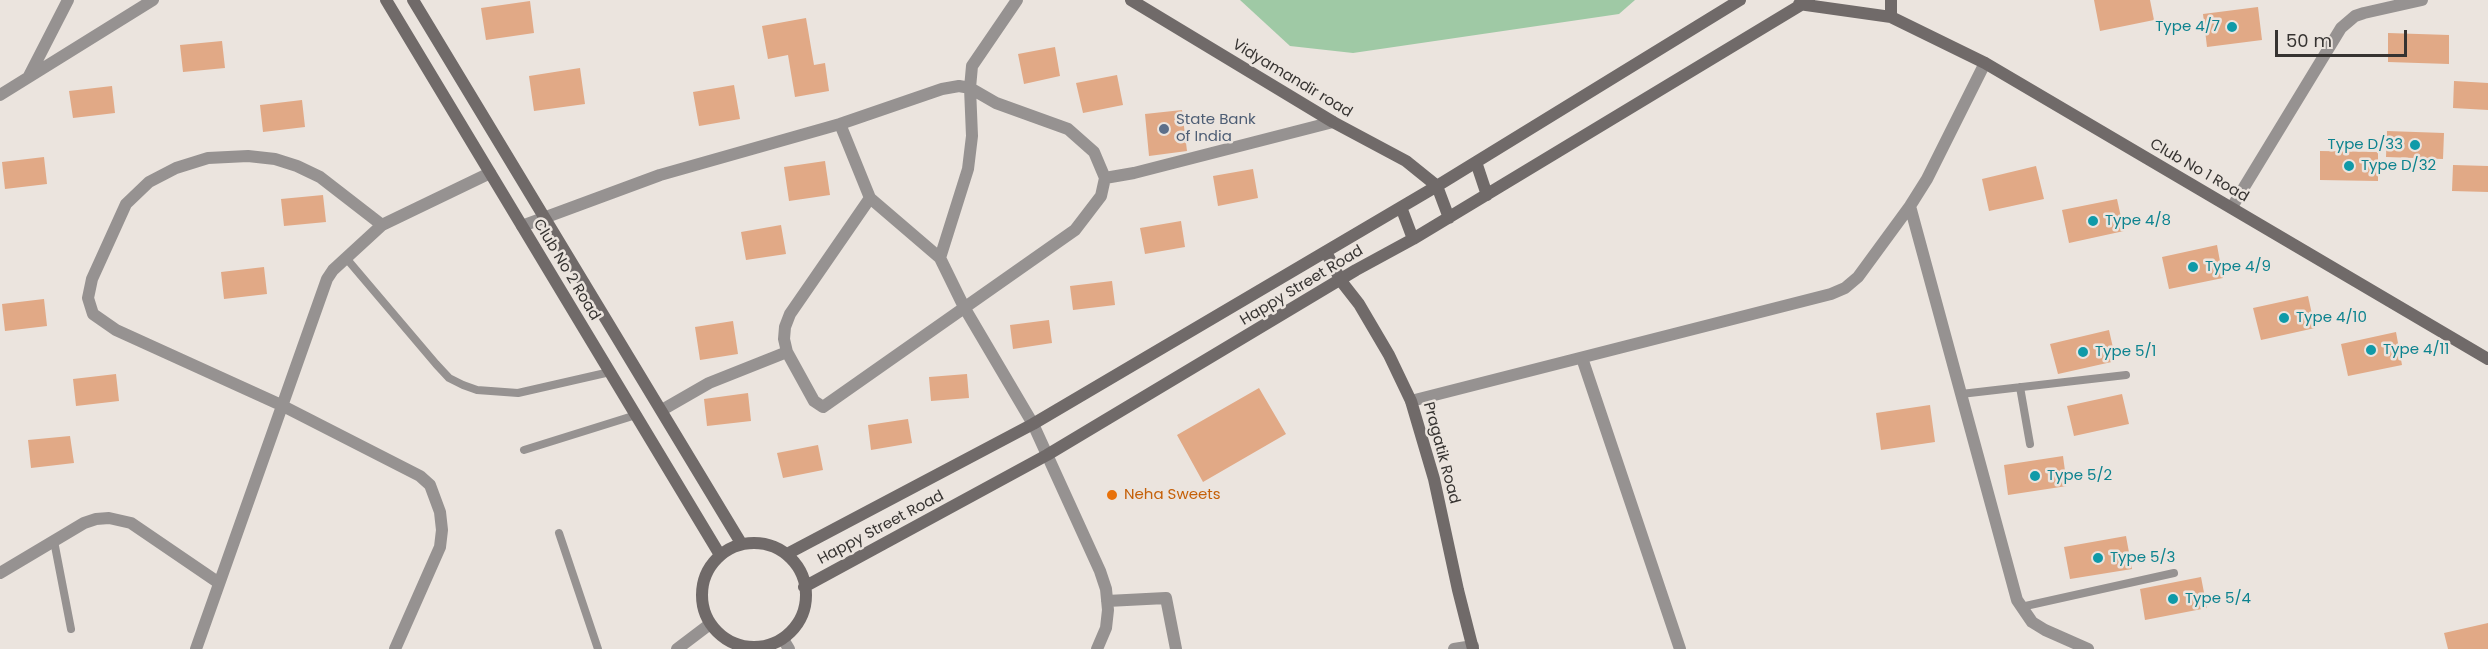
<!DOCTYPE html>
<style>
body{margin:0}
#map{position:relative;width:2488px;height:649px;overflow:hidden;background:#ebe4de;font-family:Poppins,sans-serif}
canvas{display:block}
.scale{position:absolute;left:2275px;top:30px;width:132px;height:27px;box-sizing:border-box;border:3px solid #363331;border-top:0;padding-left:8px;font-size:18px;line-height:21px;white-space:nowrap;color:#363331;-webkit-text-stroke:4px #ebe4de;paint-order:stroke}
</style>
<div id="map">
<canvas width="2488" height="649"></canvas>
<div class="scale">50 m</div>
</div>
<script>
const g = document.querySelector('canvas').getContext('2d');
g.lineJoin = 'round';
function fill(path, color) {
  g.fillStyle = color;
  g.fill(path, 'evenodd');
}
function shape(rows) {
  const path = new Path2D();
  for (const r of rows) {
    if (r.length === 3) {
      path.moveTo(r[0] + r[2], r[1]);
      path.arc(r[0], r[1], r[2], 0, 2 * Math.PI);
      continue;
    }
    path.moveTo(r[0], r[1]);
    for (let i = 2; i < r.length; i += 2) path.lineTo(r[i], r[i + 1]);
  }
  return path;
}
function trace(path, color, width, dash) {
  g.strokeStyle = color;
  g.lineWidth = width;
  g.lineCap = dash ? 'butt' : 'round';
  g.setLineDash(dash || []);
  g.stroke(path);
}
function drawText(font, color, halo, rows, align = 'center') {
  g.font = font + ' Poppins,sans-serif';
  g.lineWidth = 5;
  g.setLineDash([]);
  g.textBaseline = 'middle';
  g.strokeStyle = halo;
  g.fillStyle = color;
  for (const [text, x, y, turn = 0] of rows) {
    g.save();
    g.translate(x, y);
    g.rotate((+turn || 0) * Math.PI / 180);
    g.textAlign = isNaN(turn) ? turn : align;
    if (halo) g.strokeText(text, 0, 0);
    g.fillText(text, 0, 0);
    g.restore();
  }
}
fill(shape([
 [1240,0,1635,0,1619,14,1353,53,1290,46]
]), '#9fc9a5');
fill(shape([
 [2094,0,2150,0,2154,20,2100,31],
 [530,1,534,33,486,40,481,8],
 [2258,7,2262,40,2207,47,2203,14],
 [806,18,814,65,825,63,829,91,795,97,788,55,768,59,762,26],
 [2388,33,2449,35,2449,64,2388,62],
 [222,41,225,68,183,72,180,45],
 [1055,47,1060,76,1024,84,1018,54],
 [580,68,585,104,534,111,529,76],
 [1117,75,1123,105,1083,113,1076,83],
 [2454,81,2488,83,2488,110,2453,108],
 [734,85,740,119,699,126,693,92],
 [112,86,115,113,73,118,69,91],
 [302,100,305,127,263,132,260,105],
 [1182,110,1187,151,1149,156,1145,114],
 [2387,131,2444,133,2443,159,2386,157],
 [2320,151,2378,152,2378,181,2320,180],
 [44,157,47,184,5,189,2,162],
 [825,161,830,195,789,201,784,167],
 [2453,165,2488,166,2488,192,2452,191],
 [2036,166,2044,199,1989,211,1982,179],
 [1253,169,1258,198,1218,206,1213,176],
 [323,195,326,222,284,226,281,199],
 [2117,199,2124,231,2069,243,2062,210],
 [1181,221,1185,247,1145,254,1140,228],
 [781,225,786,254,746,260,741,232],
 [2217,245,2223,278,2169,289,2162,257],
 [264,267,267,294,224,299,221,272],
 [1112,281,1115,305,1073,310,1070,286],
 [2308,296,2315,328,2261,340,2253,308],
 [44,299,47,326,5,331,2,304],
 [1049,320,1052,343,1013,349,1010,325],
 [733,321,738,354,700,360,695,327],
 [2109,330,2116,361,2058,374,2050,344],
 [2396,332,2402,365,2348,376,2341,344],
 [116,374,119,401,76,406,73,379],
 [967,374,969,398,931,401,929,377],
 [1259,388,1286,434,1203,482,1177,435],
 [748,393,751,421,707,426,704,399],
 [2122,394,2129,424,2074,436,2067,406],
 [1930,405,1935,442,1881,450,1876,413],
 [908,419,912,443,871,450,868,425],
 [70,436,74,463,31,468,28,440],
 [818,445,823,470,783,478,777,453],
 [2063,456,2067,486,2008,495,2004,465],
 [2126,536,2132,569,2070,579,2064,547],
 [2201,577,2207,608,2145,620,2140,589],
 [2488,623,2488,649,2448,649,2444,633]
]), '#e1a986');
trace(shape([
 [346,258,436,364,449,378,463,385,477,390,518,393,610,372],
 [2020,387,2030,444],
 [1961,394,2126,375],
 [524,450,636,415],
 [559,533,598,649],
 [54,541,71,629],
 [2021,607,2174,573]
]), '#969291', 8);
trace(shape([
 [29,76,68,0],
 [0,95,153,0],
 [840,124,870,198,940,258,964,307,1033,424,1100,571,1106,589,1108,610,1106,628,1097,649],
 [1105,178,1134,173,1333,122],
 [1910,206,2017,600,2032,622,2045,630,2088,649],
 [2232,207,2341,28,2355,16,2364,13,2422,0],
 [382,225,320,177,297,166,275,159,248,156,208,158,176,168,149,182,126,204,92,279,88,298,93,314,116,330,281,405,420,476,430,485,440,512,442,530,440,547,395,649],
 [522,226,660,175,840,124,942,89,959,86,970,88,996,103,1068,129,1094,152,1105,178,1101,196,1075,230,823,407,814,401,787,352,784,339,785,327,790,314,870,198],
 [940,258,968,169,972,136,970,88,972,66,1017,0],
 [1582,358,1680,649],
 [1411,401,1831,294,1845,288,1858,277,1910,206,1927,179,1985,63],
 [662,410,709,383,787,352],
 [0,573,84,523,96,519,109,518,131,523,219,583],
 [1107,601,1166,598,1176,649],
 [783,639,789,649],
 [196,649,327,279,333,270,382,225,490,173],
 [677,649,710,624],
 [1454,649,1473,646]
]), '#969291', 12);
trace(shape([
 [386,0,720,555],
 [413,0,741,543],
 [1131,0,1333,122,1406,161,1437,186,1449,218],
 [1799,4,1891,17,1985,63,2488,359],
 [1891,17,1891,0],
 [1476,162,1487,195],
 [1401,207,1413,239],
 [1326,252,1341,281,1359,304,1389,355,1411,401,1434,479,1458,590,1473,649],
 [754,595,52],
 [787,554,1033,424,1437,186,1740,0],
 [804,587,1047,455,1356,270,1413,239,1809,0]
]), '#706a69', 12);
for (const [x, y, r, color] of [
 [2232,27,6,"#0f9aa8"],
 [1164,129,6,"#5c6f8a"],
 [2415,145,6,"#0f9aa8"],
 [2349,166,6,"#0f9aa8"],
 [2093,221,6,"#0f9aa8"],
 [2193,267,6,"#0f9aa8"],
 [2284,318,6,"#0f9aa8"],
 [2371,350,6,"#0f9aa8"],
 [2083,352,6,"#0f9aa8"],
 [2035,476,6,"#0f9aa8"],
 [1112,495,6,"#e8710a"],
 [2098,558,6,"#0f9aa8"],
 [2173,599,6,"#0f9aa8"]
]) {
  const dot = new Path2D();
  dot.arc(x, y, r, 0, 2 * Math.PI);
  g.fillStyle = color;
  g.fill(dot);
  trace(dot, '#ebe4de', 2);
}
drawText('15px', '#0d838f', '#ebe4de', [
 ["Type 4/7",2220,27,"right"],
 ["Type D/33",2403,145,"right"],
 ["Type D/32",2361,166],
 ["Type 4/8",2105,221],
 ["Type 4/9",2205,267],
 ["Type 4/10",2296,318],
 ["Type 4/11",2383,350],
 ["Type 5/1",2095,352],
 ["Type 5/2",2047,476],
 ["Type 5/3",2110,558],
 ["Type 5/4",2185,599]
], 'left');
drawText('15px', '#363331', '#ebe4de', [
 ["Vidyamandir road",1292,79,31],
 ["Club No 1 Road",2199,171,30],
 ["Club No 2 Road",566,270,59],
 ["Happy Street Road",1302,286,-31],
 ["Pragatik Road",1441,453,75],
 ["Happy Street Road",881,528,-28]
]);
drawText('15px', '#4e5e75', '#ebe4de', [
 ["State Bank",1176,120],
 ["of India",1176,137]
], 'left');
drawText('15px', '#c56008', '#ebe4de', [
 ["Neha Sweets",1124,495]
], 'left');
</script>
